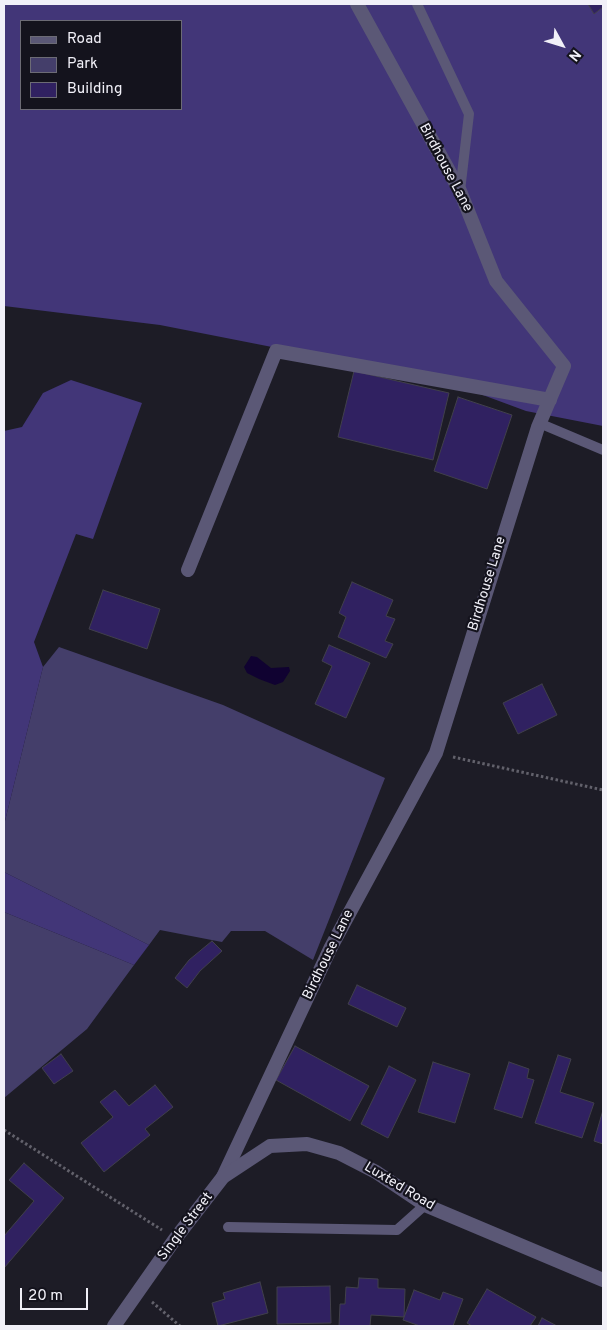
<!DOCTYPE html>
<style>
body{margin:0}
#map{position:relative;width:607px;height:1330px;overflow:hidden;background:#1d1c26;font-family:Overpass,sans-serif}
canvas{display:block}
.frame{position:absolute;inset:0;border:5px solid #f1f0f8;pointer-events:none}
.legend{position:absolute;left:20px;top:20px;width:162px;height:90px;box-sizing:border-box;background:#14131d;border:1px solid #6c6b75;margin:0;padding:6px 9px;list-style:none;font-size:15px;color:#f1f0f8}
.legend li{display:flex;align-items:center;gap:10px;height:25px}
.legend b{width:25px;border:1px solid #6c6b75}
.north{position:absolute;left:537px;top:20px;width:50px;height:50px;-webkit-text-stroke:4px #14131d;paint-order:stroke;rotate:129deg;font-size:14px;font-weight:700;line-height:20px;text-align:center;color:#f1f0f8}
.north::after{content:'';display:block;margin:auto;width:18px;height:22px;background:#f1f0f8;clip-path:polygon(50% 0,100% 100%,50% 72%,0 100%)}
.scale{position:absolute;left:20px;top:1288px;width:68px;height:22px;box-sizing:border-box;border:2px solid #f1f0f8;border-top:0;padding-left:6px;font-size:15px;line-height:18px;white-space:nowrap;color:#f1f0f8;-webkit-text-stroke:4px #14131d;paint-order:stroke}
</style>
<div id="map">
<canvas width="607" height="1330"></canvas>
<div class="frame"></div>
<ul class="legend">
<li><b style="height:6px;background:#5b5876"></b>Road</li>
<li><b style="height:14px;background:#443e6a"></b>Park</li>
<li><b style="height:14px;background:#302161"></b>Building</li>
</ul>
<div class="north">N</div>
<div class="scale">20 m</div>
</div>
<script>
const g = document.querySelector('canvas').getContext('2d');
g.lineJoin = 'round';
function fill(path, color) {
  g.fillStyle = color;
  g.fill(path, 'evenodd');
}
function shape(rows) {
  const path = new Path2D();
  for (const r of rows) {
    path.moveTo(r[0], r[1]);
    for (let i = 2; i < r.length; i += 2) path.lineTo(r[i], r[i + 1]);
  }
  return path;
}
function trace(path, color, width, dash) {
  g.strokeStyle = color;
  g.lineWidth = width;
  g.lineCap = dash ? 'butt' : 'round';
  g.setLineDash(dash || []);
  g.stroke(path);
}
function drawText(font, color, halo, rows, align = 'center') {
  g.font = font + ' Overpass,sans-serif';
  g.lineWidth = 4.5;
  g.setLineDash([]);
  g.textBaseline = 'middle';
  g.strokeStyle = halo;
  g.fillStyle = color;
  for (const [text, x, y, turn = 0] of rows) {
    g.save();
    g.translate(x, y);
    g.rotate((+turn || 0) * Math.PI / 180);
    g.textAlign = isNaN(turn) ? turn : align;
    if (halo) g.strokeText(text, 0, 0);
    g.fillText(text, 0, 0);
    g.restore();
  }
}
fill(shape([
 [59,647,223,705,385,778,313,960,265,931,231,931,222,942,160,930,149,945,4,872,4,825,43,667],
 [4,912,134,965,87,1029,4,1098]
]), '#443e6a');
fill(shape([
 [4,4,603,4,603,426,526,411,445,381,160,325,4,306],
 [21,21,181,21,181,109,21,109],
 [71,380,142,403,93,539,76,534,34,642,43,667,4,825,4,431,22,427,43,393],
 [4,872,149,945,134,965,4,912]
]), '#423678');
fill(shape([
 [251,656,257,657,271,668,289,667,290,671,283,682,275,685,259,679,247,673,244,667]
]), '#100231');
const building = shape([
 [588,4,603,4,603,7,594,14,588,4],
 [354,371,449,393,433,460,338,437,354,371],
 [458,397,512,415,487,489,434,471,458,397],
 [352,582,393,600,386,616,395,619,385,641,393,644,386,658,338,637,346,617,339,613,352,582],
 [103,590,160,609,147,649,89,629,103,590],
 [329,645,370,663,346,718,315,704,332,666,322,661,329,645],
 [542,684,557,715,518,734,503,703,542,684],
 [212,941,222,951,200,971,187,988,175,978,189,960,212,941],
 [357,985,406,1008,397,1027,348,1004,357,985],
 [295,1046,369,1086,350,1121,276,1080,295,1046],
 [61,1054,73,1071,54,1084,42,1068,61,1054],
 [558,1055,571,1059,560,1092,594,1103,582,1138,535,1123,558,1055],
 [433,1062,470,1074,455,1123,418,1112,433,1062],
 [509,1062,529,1069,527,1078,534,1080,522,1118,494,1109,509,1062],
 [389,1066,416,1080,388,1138,361,1124,389,1066],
 [155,1085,173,1107,145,1129,150,1135,104,1172,81,1143,113,1117,100,1102,115,1090,129,1106,155,1085],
 [603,1110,603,1144,594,1141,603,1110],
 [24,1163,64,1198,4,1268,4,1236,34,1201,9,1180,24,1163],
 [359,1278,378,1279,378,1288,405,1289,404,1317,371,1315,370,1326,339,1326,340,1304,345,1304,346,1287,358,1288,359,1278],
 [260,1282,268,1313,218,1326,212,1303,225,1299,223,1293,260,1282],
 [330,1286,331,1323,277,1324,277,1287,330,1286],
 [487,1289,536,1317,530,1326,472,1326,467,1323,487,1289],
 [414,1290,440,1300,443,1292,463,1299,453,1326,420,1326,403,1320,414,1290],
 [542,1318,557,1326,538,1326,542,1318]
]);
fill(building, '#302161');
trace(building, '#41404b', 1);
trace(shape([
 [453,757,603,790],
 [4,1130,162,1230],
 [152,1302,180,1326]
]), '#62616b', 3, [2.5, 2.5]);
trace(shape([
 [417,4,469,114,460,191],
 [539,423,603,450],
 [228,1227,397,1230,425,1205]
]), '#5b5876', 10);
trace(shape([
 [188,570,276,351,550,400],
 [223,1177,331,947,436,753,538,427,564,366,496,281,460,191,357,4]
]), '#5b5876', 14);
trace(shape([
 [114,1326,175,1239,223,1177,270,1146,307,1144,339,1153,376,1172,425,1205,603,1280]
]), '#5b5876', 14);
drawText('14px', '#f1f0f8', '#14131d', [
 ["Birdhouse Lane",445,168,62],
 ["Birdhouse Lane",488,584,-73],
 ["Birdhouse Lane",329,955,-64],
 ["Luxted Road",399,1187,31],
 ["Single Street",186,1227,-53]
]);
</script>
